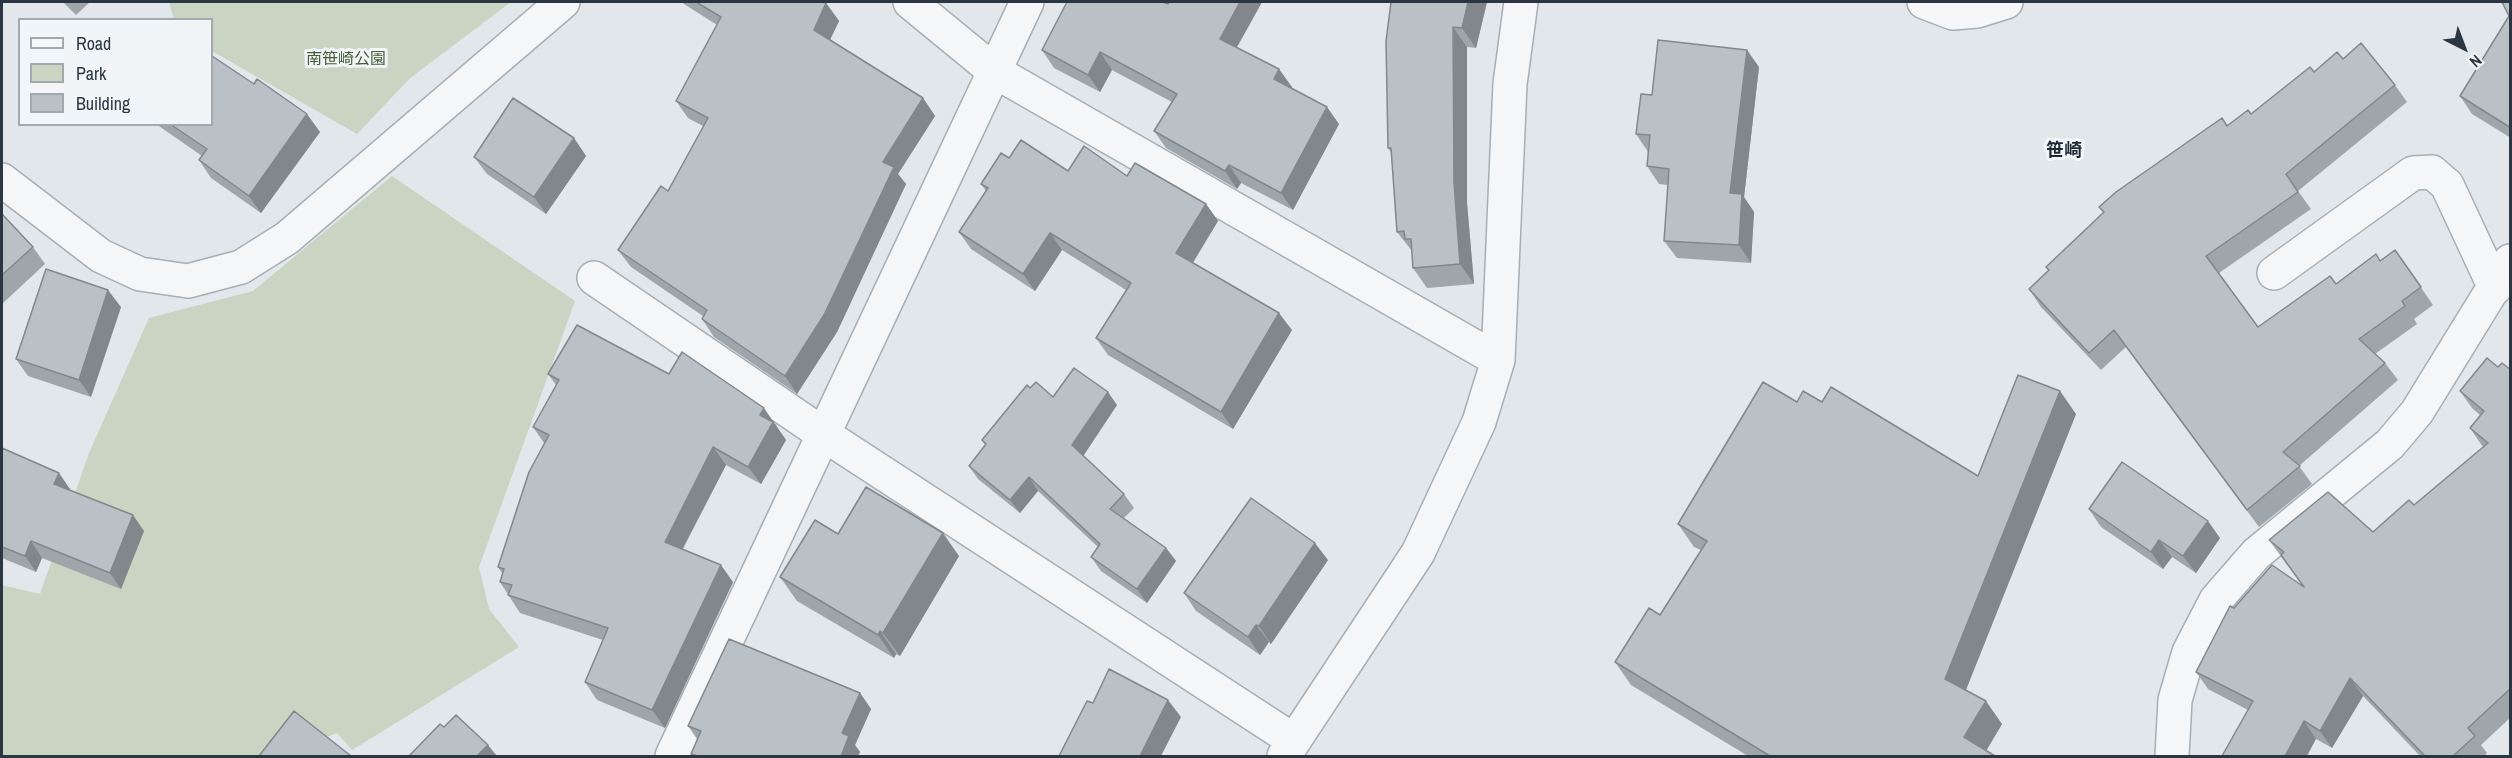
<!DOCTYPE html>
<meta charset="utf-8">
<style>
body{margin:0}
#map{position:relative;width:2512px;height:758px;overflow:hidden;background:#e1e7ea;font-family:"Archivo Narrow",sans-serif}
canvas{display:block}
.frame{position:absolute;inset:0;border:3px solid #2a3742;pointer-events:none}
.legend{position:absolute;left:18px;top:18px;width:195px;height:108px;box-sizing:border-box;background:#f1f5f7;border:2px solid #a1a9af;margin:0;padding:8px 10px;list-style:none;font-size:18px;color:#2a3742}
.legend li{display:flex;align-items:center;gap:12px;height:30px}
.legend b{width:30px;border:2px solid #a1a9af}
.north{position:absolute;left:2434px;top:18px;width:60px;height:60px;-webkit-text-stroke:4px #f1f5f7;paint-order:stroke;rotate:138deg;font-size:16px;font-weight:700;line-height:24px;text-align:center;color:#2a3742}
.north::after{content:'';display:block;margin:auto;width:21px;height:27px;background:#2a3742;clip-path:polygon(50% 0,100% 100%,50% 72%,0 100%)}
</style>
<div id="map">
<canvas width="2512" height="758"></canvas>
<div class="frame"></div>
<ul class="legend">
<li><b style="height:8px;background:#f4f6f8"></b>Road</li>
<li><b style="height:16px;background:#cad4c3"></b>Park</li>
<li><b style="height:16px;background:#b9c1c7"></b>Building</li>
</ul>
<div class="north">N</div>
</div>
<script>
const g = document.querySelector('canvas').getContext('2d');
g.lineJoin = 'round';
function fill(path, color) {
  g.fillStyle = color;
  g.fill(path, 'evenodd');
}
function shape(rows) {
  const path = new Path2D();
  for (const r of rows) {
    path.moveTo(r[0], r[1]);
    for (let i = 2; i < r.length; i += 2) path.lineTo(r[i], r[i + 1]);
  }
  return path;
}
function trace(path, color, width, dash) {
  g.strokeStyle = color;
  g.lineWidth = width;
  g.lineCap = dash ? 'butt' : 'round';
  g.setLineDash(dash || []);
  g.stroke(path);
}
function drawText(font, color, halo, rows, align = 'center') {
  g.font = font + ' "Archivo Narrow","Noto Sans JP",sans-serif';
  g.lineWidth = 6;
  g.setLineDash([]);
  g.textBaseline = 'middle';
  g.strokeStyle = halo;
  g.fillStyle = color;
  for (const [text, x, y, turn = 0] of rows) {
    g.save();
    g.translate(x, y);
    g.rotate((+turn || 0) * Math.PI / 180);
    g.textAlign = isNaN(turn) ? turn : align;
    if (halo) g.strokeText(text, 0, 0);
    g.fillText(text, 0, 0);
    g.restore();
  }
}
fill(shape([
 [169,2,511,2,410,78,357,134,212,51,212,20,174,19],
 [392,176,575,301,479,567,489,609,519,647,352,750,337,733,279,756,2,756,2,585,40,594,89,453,149,318,253,291]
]), '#cad4c3');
const street = shape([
 [910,2,994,71,1498,360],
 [1924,2,1953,13,1977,11,2006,2],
 [2,180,101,256,140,274,188,281,241,267,287,238,563,2],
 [2274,273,2413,173,2432,172,2447,185,2495,288],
 [594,278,823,434,1293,740],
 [672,756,1027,2],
 [1284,756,1418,553,1479,422,1498,360,1510,84,1521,2],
 [2172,756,2175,700,2189,652,2216,600,2256,554,2390,444,2417,412,2510,261]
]);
trace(street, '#a6afb4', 36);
trace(street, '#f4f6f8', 33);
fill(shape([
 [63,2,90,2,76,15],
 [683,2,822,2,826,3,839,21,830,40,923,98,935,116,898,174,906,184,837,332,797,394,714,337,702,319,703,316,631,267,618,250,668,191,703,126,688,118,676,101,717,25,684,4],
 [1262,2,1237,47,1292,87,1291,88,1339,124,1293,210,1241,183,1237,189,1166,148,1154,131,1172,102,1112,70,1100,92,1054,68,1042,50,1168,4],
 [1391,2,1487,2,1476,48,1467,47,1467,203,1474,284,1427,288,1413,268,1412,251,1397,232,1391,152,1388,148],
 [2511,2,2511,138,2472,114,2460,96,2509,16],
 [2343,59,2395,85,2407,102,2298,191,2311,209,2219,273,2258,327,2336,284,2380,261,2395,250,2433,305,2414,319,2417,324,2375,354,2385,363,2398,380,2299,466,2312,484,2259,527,2126,347,2101,370,2041,307,2029,289,2049,270,2104,213,2099,207,2227,125,2251,114,2314,72],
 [1759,67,1744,197,1754,212,1751,263,1677,258,1664,241,1668,185,1659,184,1647,166,1648,152,1636,134,1652,95],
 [254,84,320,132,261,213,211,178,199,160,202,156,156,124,212,124],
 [574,138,586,156,546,214,487,174,474,157],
 [1009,158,1068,171,1127,176,1206,204,1218,221,1193,263,1292,330,1233,429,1108,355,1096,338,1126,290,1062,250,1035,291,971,249,959,232,986,191,981,184],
 [2,214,33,247,45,264,2,304],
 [121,307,91,397,28,376,16,359],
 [2498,367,2511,370,2511,717,2481,745,2487,753,2484,756,2420,756,2363,696,2332,748,2316,739,2248,710,2208,689,2196,672,2234,608,2303,586,2269,540,2373,532,2414,505,2483,447,2470,428,2480,415,2472,408,2460,391],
 [548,374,669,374,777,425,776,426,786,440,761,484,726,465,683,549,733,582,665,728,597,700,585,682,603,640,520,613,500,582,502,573,498,567,544,443,533,427,556,385],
 [1030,388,1053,397,1117,405,1083,455,1124,494,1134,508,1124,518,1166,548,1176,561,1147,603,1101,571,1091,557,1098,547,1038,491,1020,513,978,479,969,466,985,445,982,440],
 [1797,402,1822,402,1978,476,2076,414,1966,690,2002,724,1986,751,1995,756,1748,756,1631,685,1615,662,1660,615,1701,550,1694,547,1678,524],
 [2,448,70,489,70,490,144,531,121,589,42,558,36,572,2,558],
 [2089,509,2220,538,2196,573,2172,557,2163,569,2101,527],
 [838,534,959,556,900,656,896,654,894,658,797,601,780,577],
 [1328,560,1271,644,1269,642,1260,655,1196,611,1184,593],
 [860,693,871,709,855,745,860,752,858,756,693,756,691,754,697,739,688,726]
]), '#9fa6ab');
fill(shape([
 [1240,2,1262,2,1232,56,1220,39],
 [1468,2,1487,2,1476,48,1462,28],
 [826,3,839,21,826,48,814,30],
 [1453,27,1467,47,1467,203,1474,284,1460,264,1454,183],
 [1747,50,1759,67,1744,197,1754,212,1751,263,1739,245,1730,193],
 [1100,52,1112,70,1100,92,1088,75],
 [1279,69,1292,87,1286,96,1274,79],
 [923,98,935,116,898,174,906,184,837,332,797,394,785,376,883,162],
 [1327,107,1339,124,1293,210,1281,193],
 [307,114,320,132,261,213,249,196],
 [574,138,586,156,546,214,534,197],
 [1229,165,1241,183,1237,189,1225,171],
 [1206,204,1218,221,1188,270,1176,253],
 [1050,233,1062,250,1035,291,1023,274],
 [108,290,121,307,91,397,79,380],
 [1279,313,1292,330,1233,429,1221,412],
 [2060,391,2076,414,1961,702,1945,679],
 [1108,392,1117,405,1082,458,1072,445],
 [764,408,786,440,761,484,748,467,760,415],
 [713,447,726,465,677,559,665,542],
 [59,473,70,489,66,500,54,484],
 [1029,477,1038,491,1020,513,1010,500],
 [133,515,144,531,121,589,110,573],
 [2208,521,2220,538,2196,573,2183,556],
 [943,533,959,556,900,656,883,633],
 [2159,540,2172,557,2163,569,2151,552],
 [31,541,42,558,36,572,25,556],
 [1315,543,1328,560,1271,644,1259,626],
 [1166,548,1176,561,1147,603,1137,589],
 [721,565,733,582,665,728,652,710],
 [1256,625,1269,642,1260,655,1248,637],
 [880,631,896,654,894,658,878,635],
 [2350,678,2363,696,2332,748,2320,731],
 [860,693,871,709,855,745,860,752,858,756,841,756,842,733],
 [1168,700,1181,717,1161,756,1140,756],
 [1986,701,2002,724,1983,756,1964,737],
 [2304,721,2316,739,2307,756,2285,756],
 [488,745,497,756,477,756]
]), '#82878b');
const building = shape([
 [696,2,822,2,826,3,814,30,923,98,883,162,894,167,824,315,785,376,702,319,707,310,618,250,661,186,668,191,708,118,676,101,721,17,696,2],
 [1067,2,1163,2,1168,4,1169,2,1240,2,1220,39,1279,69,1274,79,1327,107,1281,193,1229,165,1225,171,1154,131,1177,94,1100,52,1088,75,1042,50,1067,2],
 [1391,2,1468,2,1462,28,1453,27,1454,183,1460,264,1413,268,1411,239,1405,239,1404,231,1397,232,1391,148,1388,148,1386,41,1391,2],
 [2502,2,2511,2,2511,128,2460,96,2509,16,2502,2],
 [1658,40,1747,50,1730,193,1742,194,1739,245,1664,241,1669,169,1647,166,1650,135,1636,134,1641,94,1652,95,1658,40],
 [2361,43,2395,85,2286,174,2298,192,2206,256,2258,327,2330,276,2336,284,2376,254,2380,261,2395,250,2421,287,2402,301,2405,306,2359,339,2385,363,2283,452,2300,466,2247,510,2114,330,2089,353,2029,289,2049,270,2046,267,2104,212,2099,207,2116,192,2222,118,2227,126,2248,110,2251,114,2310,67,2314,72,2337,52,2343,59,2361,43],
 [212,56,254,84,257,79,307,114,249,196,199,160,207,149,170,124,212,124,212,56],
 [513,98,574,138,534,197,474,157,513,98],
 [1021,140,1068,171,1084,146,1127,176,1135,163,1206,204,1176,253,1279,313,1221,412,1096,338,1131,283,1050,233,1023,274,959,232,988,188,981,184,1001,153,1009,158,1021,140],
 [2,214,33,247,2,275,2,214],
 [46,269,108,290,79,380,16,359,46,269],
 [577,325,669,374,682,352,764,408,760,415,773,422,748,467,713,447,665,542,721,565,652,710,585,682,608,628,508,595,512,585,500,582,504,569,498,567,529,472,549,435,533,427,559,380,548,374,577,325],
 [2487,358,2498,367,2502,363,2511,370,2511,688,2468,728,2475,736,2453,756,2425,756,2350,678,2320,731,2304,721,2285,756,2222,756,2253,701,2196,672,2230,606,2234,608,2272,565,2304,587,2281,555,2284,552,2269,540,2328,492,2373,532,2409,500,2414,505,2488,443,2470,428,2484,411,2460,391,2487,358],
 [1074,368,1108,392,1072,445,1124,494,1110,509,1166,548,1137,589,1091,557,1100,544,1029,477,1010,500,969,466,986,444,982,440,1027,385,1030,388,1036,382,1053,397,1074,368],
 [2018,375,2060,391,1945,679,1986,701,1964,737,1995,756,1770,756,1615,662,1649,608,1660,615,1707,541,1678,524,1763,382,1797,402,1803,391,1822,402,1831,387,1978,476,2018,375],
 [2,448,59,473,54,484,133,515,110,573,31,541,25,556,2,547,2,448],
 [2122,462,2208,521,2183,556,2159,540,2151,552,2089,509,2122,462],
 [866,487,943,533,883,633,880,631,878,635,780,577,815,520,838,534,866,487],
 [1251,498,1315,543,1259,626,1256,625,1248,637,1184,593,1251,498],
 [729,639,860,693,842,733,849,736,841,756,698,756,691,754,701,731,688,726,729,639],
 [1109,669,1168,700,1140,756,1059,756,1087,701,1093,703,1109,669],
 [294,711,351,756,259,756,294,711],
 [456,715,488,745,477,756,409,756,440,724,444,727,456,715]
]);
fill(building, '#b9c1c7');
trace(building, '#82878b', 1.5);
drawText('16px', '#465d37', '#f1f5f7', [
 ["南笹崎公園",346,60]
]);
drawText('bold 18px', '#1c2833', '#f1f5f7', [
 ["笹崎",2064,151]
]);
</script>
